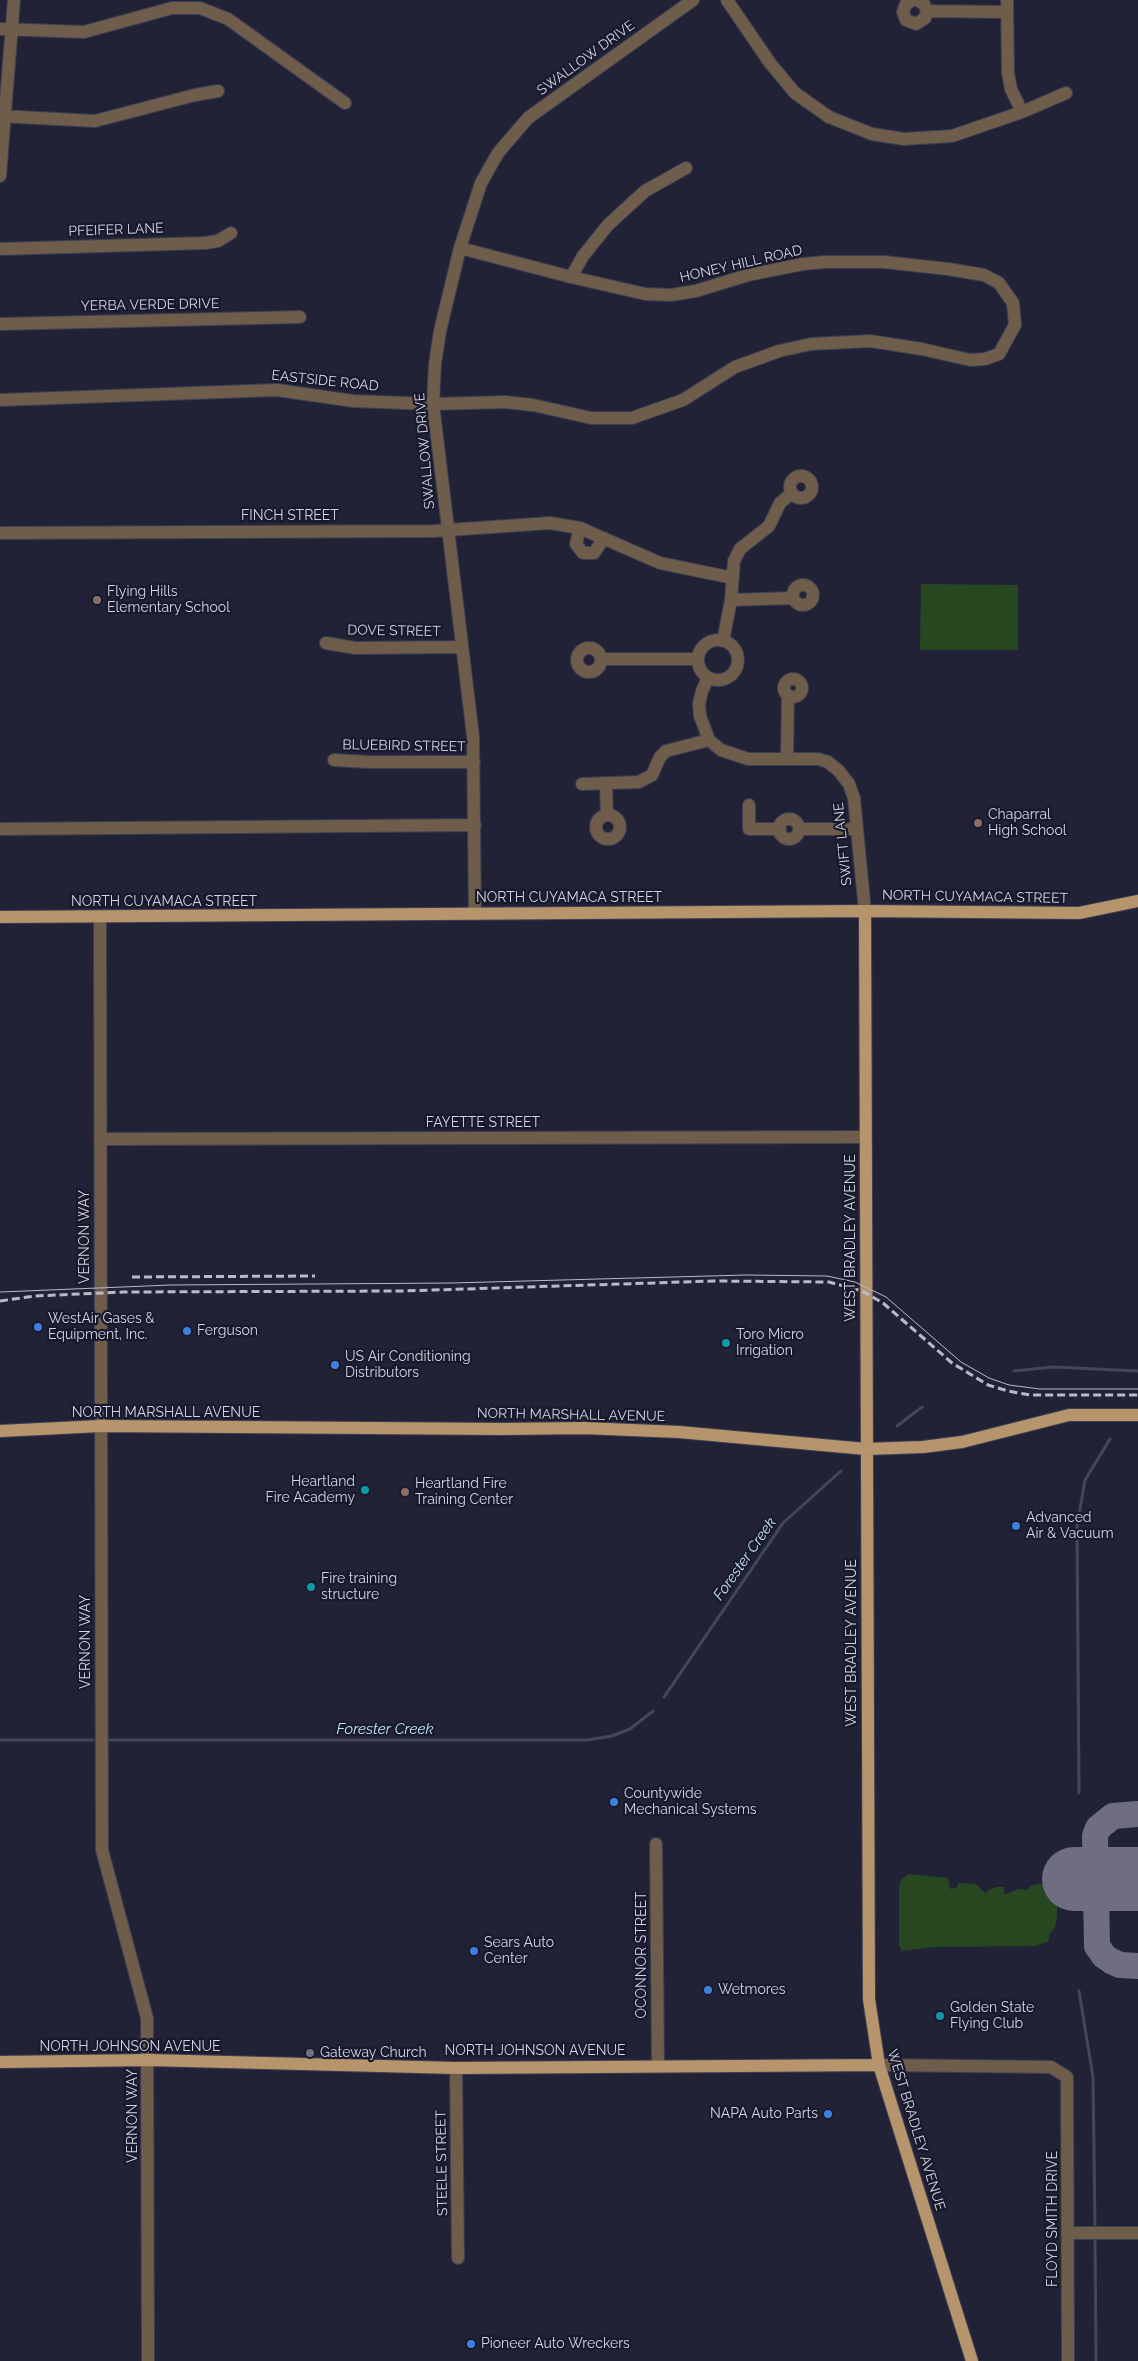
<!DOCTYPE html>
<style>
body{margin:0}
canvas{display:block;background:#222237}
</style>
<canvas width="1138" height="2361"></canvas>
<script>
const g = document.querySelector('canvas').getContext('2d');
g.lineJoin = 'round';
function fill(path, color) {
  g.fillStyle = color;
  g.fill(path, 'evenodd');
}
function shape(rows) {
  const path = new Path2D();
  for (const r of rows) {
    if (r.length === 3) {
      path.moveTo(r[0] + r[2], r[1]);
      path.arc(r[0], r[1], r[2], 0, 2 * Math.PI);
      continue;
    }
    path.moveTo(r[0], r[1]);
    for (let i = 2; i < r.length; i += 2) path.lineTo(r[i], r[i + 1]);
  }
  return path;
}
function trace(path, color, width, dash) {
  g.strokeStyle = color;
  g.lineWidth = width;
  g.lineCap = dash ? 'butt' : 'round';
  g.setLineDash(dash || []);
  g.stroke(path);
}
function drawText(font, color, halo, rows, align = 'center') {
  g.font = font + ' Raleway,sans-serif';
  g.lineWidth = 4.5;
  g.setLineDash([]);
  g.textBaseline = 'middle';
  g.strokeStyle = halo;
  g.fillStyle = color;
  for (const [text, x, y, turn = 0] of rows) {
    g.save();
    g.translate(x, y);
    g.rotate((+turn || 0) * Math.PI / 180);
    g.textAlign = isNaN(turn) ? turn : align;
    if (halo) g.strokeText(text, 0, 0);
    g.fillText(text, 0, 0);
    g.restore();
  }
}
fill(shape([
 [921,584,1018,585,1018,650,920,650],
 [909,1874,948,1878,950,1889,958,1887,958,1883,976,1884,986,1894,988,1890,997,1887,1004,1887,1004,1895,1018,1889,1027,1890,1030,1886,1038,1884,1057,1886,1057,1918,1055,1927,1049,1935,1049,1941,1035,1946,934,1947,902,1951,899,1945,899,1886,902,1879]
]), '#264720');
trace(shape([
 [1014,1371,1053,1367,1138,1371],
 [897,1426,922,1407],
 [664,1697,783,1523,841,1471],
 [0,1740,93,1740],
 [109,1740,587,1740,612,1736,630,1729,653,1711],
 [1079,1793,1077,1527,1085,1480,1110,1439],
 [1079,1991,1093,2077,1095,2229],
 [1095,2235,1096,2361]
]), '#404954', 3);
trace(shape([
 [1138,1814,1113,1816,1098,1828,1095,1836,1097,1946,1104,1956,1111,1961,1120,1965,1138,1966]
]), '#6e6e80', 26);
trace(shape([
 [1074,1879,1138,1879]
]), '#6e6e80', 64);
const minor = shape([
 [727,0,770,63,795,93,829,117,872,134,904,139,952,136,1022,112,1066,93],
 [913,0,906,4,903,12,906,20,916,24,925,18,927,11,924,4,917,0],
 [1007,0,1008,73,1011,89,1022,112],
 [927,11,1007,12],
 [0,29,84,32,172,8,200,8,228,19,345,103],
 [0,116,95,121,195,95,218,91],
 [0,176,14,0],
 [0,249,205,243,218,241,231,233],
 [571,277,583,256,608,225,645,191,686,168],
 [0,324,300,317],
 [0,400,277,390,353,401,433,404,505,402,533,405,591,418,632,418,683,400,735,367,779,351,811,344,870,341,922,349,970,360,985,359,999,354,1015,325,1013,303,999,283,984,275,948,269,884,262,825,262,803,264,748,275,696,291,671,295,645,294,571,277,460,248],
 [801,487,11],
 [580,528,576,544,583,553,594,553,604,538],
 [0,533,434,531,550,523,580,528,660,563,733,578],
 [803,595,10],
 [731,600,793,598],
 [718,660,20],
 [723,641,731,600,734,561,740,549,769,526,780,503,792,493],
 [326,643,355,648,461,647],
 [589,660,12],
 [601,659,697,659],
 [708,678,702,691,699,704,700,716,709,740,721,750,748,759,818,759,828,762,839,771,849,784,854,798,865,911],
 [793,688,9],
 [787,758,788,695],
 [334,760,369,762,474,762],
 [582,784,639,782,652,775,660,757,666,751,709,740],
 [606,784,607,815],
 [749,805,749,829,780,829],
 [608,827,12],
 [789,829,10],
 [0,829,475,825],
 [799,829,857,829],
 [475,914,473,736,433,404,435,364,440,331,460,248,481,183,498,153,528,118,693,0],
 [100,918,102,1850,147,2018,148,2361],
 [100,1139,865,1137],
 [656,1844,658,2065],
 [879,2065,1051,2067,1067,2077,1068,2361],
 [456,2068,458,2258],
 [1069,2233,1138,2233]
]);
const major = shape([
 [865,911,869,1999,879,2065,972,2361],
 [0,917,865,911,1079,913,1138,901],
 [0,1431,101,1426,503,1429,584,1428,679,1432,866,1449,923,1447,962,1442,1069,1415,1138,1415],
 [0,2062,149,2060,456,2068,879,2065]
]);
trace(minor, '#3e3e52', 14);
trace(major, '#3e3e52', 14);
trace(minor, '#6d5d4a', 12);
trace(major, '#b6956c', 12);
trace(shape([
 [0,1292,171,1285,452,1283,746,1275,827,1276,855,1282,886,1297,961,1362,989,1378,1009,1385,1040,1389,1138,1389]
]), '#b9b9c8', 1);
trace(shape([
 [132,1277,315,1276],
 [0,1301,35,1296,123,1292,402,1291,714,1281,829,1282,862,1291,883,1303,952,1363,988,1385,1008,1391,1030,1395,1138,1395]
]), '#b9b9c8', 3, [8, 4]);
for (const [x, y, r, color] of [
 [97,600,5,"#8d6e63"],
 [978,823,5,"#8d6e63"],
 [38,1327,5,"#3f7fe0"],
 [187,1331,5,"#3f7fe0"],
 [726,1343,5,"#0f9aa8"],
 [335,1365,5,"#3f7fe0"],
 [365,1490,5,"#0f9aa8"],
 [405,1492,5,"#8d6e63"],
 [1016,1526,5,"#3f7fe0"],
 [311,1587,5,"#0f9aa8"],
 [614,1802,5,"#3f7fe0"],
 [474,1951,5,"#3f7fe0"],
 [708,1990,5,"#3f7fe0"],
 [940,2016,5,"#0f9aa8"],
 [310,2053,5,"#6b7280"],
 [828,2114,5,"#3f7fe0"],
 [471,2344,5,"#3f7fe0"]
]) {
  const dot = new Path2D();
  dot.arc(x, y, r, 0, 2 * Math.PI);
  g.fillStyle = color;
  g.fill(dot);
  trace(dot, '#19192d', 2);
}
drawText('14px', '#d4d4e2', '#19192d', [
 ["SWALLOW DRIVE",586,58,-36],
 ["PFEIFER LANE",116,230,-2],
 ["HONEY HILL ROAD",741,264,-13],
 ["YERBA VERDE DRIVE",150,305,-1],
 ["EASTSIDE ROAD",325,381,6],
 ["SWALLOW DRIVE",425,451,-95],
 ["FINCH STREET",290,516],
 ["DOVE STREET",394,631,1],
 ["BLUEBIRD STREET",404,746,1],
 ["SWIFT LANE",843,844,-96],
 ["NORTH CUYAMACA STREET",975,897,1],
 ["NORTH CUYAMACA STREET",569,898],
 ["NORTH CUYAMACA STREET",164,902],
 ["FAYETTE STREET",483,1123],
 ["VERNON WAY",85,1237,-90],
 ["WEST BRADLEY AVENUE",851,1238,-90],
 ["NORTH MARSHALL AVENUE",166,1413],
 ["NORTH MARSHALL AVENUE",571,1415,1],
 ["VERNON WAY",86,1642,-90],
 ["WEST BRADLEY AVENUE",852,1643,-90],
 ["OCONNOR STREET",642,1955,-90],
 ["NORTH JOHNSON AVENUE",130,2047],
 ["NORTH JOHNSON AVENUE",535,2051],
 ["VERNON WAY",133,2116,-90],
 ["WEST BRADLEY AVENUE",916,2130,73],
 ["STEELE STREET",442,2163,-91],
 ["FLOYD SMITH DRIVE",1053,2219,-90]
]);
drawText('14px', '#d4d4e2', '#19192d', [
 ["Flying Hills",107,592],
 ["Elementary School",107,608],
 ["Chaparral",988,815],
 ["High School",988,831],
 ["WestAir Gases &",48,1319],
 ["Equipment, Inc.",48,1335],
 ["Ferguson",197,1331],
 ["Toro Micro",736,1335],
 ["Irrigation",736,1351],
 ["US Air Conditioning",345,1357],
 ["Distributors",345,1373],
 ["Heartland",355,1482,"right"],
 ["Fire Academy",355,1498,"right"],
 ["Heartland Fire",415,1484],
 ["Training Center",415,1500],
 ["Advanced",1026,1518],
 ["Air & Vacuum",1026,1534],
 ["Fire training",321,1579],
 ["structure",321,1595],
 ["Countywide",624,1794],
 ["Mechanical Systems",624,1810],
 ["Sears Auto",484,1943],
 ["Center",484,1959],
 ["Wetmores",718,1990],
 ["Golden State",950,2008],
 ["Flying Club",950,2024],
 ["Gateway Church",320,2053],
 ["NAPA Auto Parts",818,2114,"right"],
 ["Pioneer Auto Wreckers",481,2344]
], 'left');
drawText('italic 15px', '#c3e5f8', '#19192d', [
 ["Forester Creek",745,1559,-55],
 ["Forester Creek",385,1729]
]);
</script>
